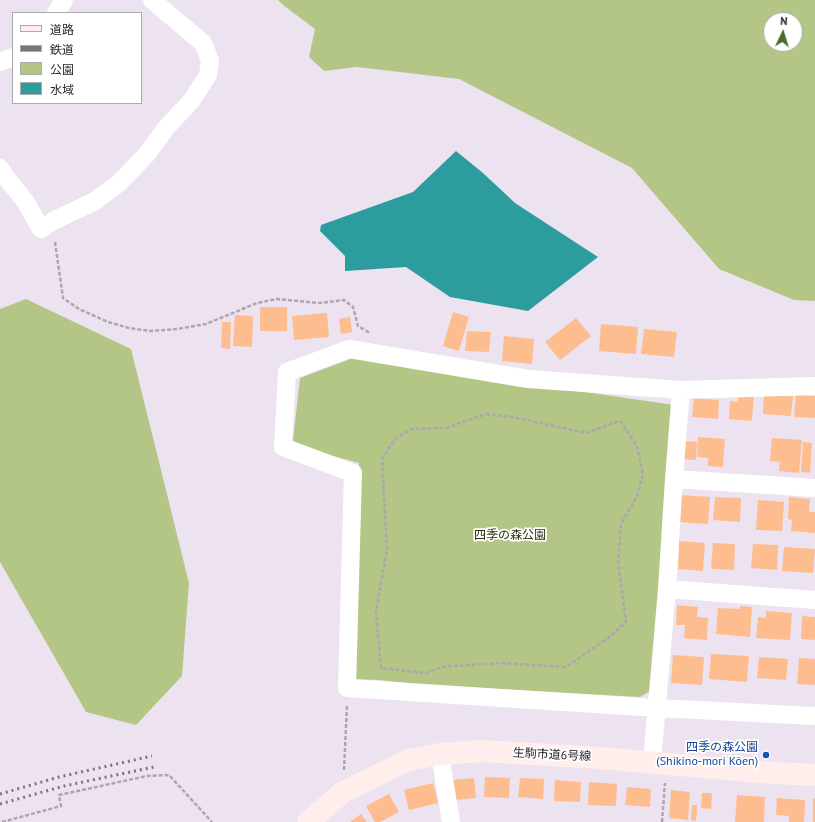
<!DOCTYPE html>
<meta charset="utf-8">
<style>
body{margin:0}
#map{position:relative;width:815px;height:822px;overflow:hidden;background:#ede3f0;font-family:"PT Sans","Noto Sans JP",sans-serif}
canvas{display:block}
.legend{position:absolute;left:12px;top:12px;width:130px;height:92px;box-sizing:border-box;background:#fff;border:1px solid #aaa9ab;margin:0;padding:5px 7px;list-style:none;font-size:12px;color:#2b272c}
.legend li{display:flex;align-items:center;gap:8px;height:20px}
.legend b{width:20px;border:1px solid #aaa9ab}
.north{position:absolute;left:763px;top:12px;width:40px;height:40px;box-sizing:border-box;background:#fff;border:1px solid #aaa9ab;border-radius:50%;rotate:4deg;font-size:11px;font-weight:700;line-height:16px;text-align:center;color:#2b272c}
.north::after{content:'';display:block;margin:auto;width:14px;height:18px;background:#466c26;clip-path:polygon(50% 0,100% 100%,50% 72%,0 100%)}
</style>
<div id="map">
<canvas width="815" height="822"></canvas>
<ul class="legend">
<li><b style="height:5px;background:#ffeeec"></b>道路</li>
<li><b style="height:5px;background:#79737b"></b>鉄道</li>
<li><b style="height:11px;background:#b3c686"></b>公園</li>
<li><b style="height:11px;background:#2d9c9e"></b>水域</li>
</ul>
<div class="north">N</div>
</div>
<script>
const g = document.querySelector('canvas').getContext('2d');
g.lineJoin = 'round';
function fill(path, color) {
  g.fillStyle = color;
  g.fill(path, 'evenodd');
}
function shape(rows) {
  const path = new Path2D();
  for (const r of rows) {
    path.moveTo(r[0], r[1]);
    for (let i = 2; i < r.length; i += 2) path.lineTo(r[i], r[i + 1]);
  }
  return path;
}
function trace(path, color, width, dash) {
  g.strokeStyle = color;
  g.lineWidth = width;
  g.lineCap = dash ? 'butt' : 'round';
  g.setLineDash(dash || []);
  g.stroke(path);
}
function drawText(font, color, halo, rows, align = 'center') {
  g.font = font + ' "PT Sans","Noto Sans JP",sans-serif';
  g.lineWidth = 3.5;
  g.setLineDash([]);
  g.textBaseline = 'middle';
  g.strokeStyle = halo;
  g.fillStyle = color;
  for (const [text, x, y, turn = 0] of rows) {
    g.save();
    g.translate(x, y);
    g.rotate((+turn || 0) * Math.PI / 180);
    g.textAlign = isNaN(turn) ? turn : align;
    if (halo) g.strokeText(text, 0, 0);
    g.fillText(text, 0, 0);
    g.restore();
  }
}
fill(shape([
 [278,0,815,0,815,301,794,300,719,269,632,168,459,79,357,67,324,71,309,57,315,29,283,5],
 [771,20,795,20,795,44,771,44],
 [26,299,131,349,189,583,182,676,136,725,86,712,0,562,0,309],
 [353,358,674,405,652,690,640,697,425,685,379,680,355,679,359,463,299,447,293,440,300,378]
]), '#b3c686');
fill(shape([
 [456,151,483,173,515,203,598,257,528,311,450,297,406,267,345,271,345,256,320,231,321,225,413,192]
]), '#2d9c9e');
fill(shape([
 [260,307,287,307,287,331,260,331],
 [453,312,469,317,459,351,443,346],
 [327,313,329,337,294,340,292,316],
 [235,315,253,316,252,347,233,346],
 [350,317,352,332,341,334,339,319],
 [576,318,591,336,560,360,545,342],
 [222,322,231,322,230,349,221,348],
 [601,324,638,327,636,354,599,351],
 [644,329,677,332,674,357,641,354],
 [467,331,491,332,489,352,465,351],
 [504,336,534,339,532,364,502,361],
 [738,394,754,396,752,421,729,419,730,401,738,402],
 [764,394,793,396,791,416,763,414],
 [796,395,815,396,815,418,794,417],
 [694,398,719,400,718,419,692,417],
 [698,437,725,439,723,467,708,466,708,458,697,457],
 [772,438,802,440,799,473,779,471,780,462,770,461],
 [684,441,697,442,696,460,683,459],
 [803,442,812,443,810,473,801,472],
 [681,495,710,497,708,524,679,522],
 [715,497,741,498,740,522,713,520],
 [789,497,810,499,809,512,815,512,815,533,791,531,792,520,788,519],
 [758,500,784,502,782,531,756,530],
 [679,541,705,543,703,571,678,569],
 [713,543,735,544,734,570,711,569],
 [753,544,778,545,777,570,751,568],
 [784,547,815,549,813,573,782,571],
 [677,605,698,607,697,617,708,618,707,640,684,638,685,625,676,625],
 [740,606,752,607,750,637,716,634,718,608,740,609],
 [766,611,792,613,790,640,756,638,758,617,766,618],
 [802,616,815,617,815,640,801,639],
 [711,654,749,656,747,682,709,679],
 [673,655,704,657,702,685,671,683],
 [759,657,788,659,786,680,757,678],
 [799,658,815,659,815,685,797,684],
 [485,777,510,778,509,798,484,797],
 [474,778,476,798,455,800,452,780],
 [520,778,544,779,543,799,518,797],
 [555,780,581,782,580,802,554,801],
 [589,782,617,784,616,806,588,805],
 [433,783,438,803,409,810,404,790],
 [627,787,651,789,650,807,625,805],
 [671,790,690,792,688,820,669,818],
 [702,793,712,793,711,809,701,808],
 [389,794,399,812,380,822,375,822,366,806],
 [737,795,765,797,764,822,735,822],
 [777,798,805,800,804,822,789,822,789,816,776,815],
 [813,798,815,798,815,822,813,822],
 [692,805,697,805,696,821,691,820],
 [361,814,367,822,350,822]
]), '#fdbd8f');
trace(shape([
 [55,242,63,298,79,309,108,322,129,328,150,331,177,329,206,324,257,303,277,299,319,303,344,300,353,307,358,326,370,333],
 [486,414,513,417,586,433,620,421,637,446,643,474,637,496,621,524,618,561,626,622,608,638,566,667,500,663,441,667,426,673,381,668,376,611,387,550,382,459,395,439,412,429,446,428,486,414],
 [344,770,347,705],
 [2,822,61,806,59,795,147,776,169,775,212,822],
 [662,822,665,783]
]), '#ada5af', 2.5, [4, 2]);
trace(shape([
 [56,13,64,0],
 [0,62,13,57],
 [0,168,5,176,25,201,41,229,53,221,95,201,119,183,147,154,166,128,192,100,208,75,210,61,203,43,152,0],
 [815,386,681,390,528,379,349,349,287,372,283,447,353,473,347,688,657,708,815,716],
 [674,479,815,488],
 [667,589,815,600],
 [440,754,451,822],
 [652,762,667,589,674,479,681,390]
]), '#fff', 18);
trace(shape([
 [308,822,343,792,408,760,440,754,481,751,600,758,772,773,815,775]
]), '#ffeeec', 22);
trace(shape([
 [0,794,59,777,152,756],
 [0,804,64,786,154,767]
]), '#79737b', 3, [2, 4]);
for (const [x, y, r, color] of [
 [766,755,4,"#1a4fb4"]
]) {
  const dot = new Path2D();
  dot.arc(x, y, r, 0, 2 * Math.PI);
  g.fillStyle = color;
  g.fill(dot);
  trace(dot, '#fff', 1.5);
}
drawText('12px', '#29320b', '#fff', [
 ["四季の森公園",510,536]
]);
drawText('12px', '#164399', '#fff', [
 ["四季の森公園",758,748],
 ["(Shikino-mori Kōen)",758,762]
], 'right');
drawText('12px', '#2b272c', '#fff', [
 ["生駒市道6号線",552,755,3]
]);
</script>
